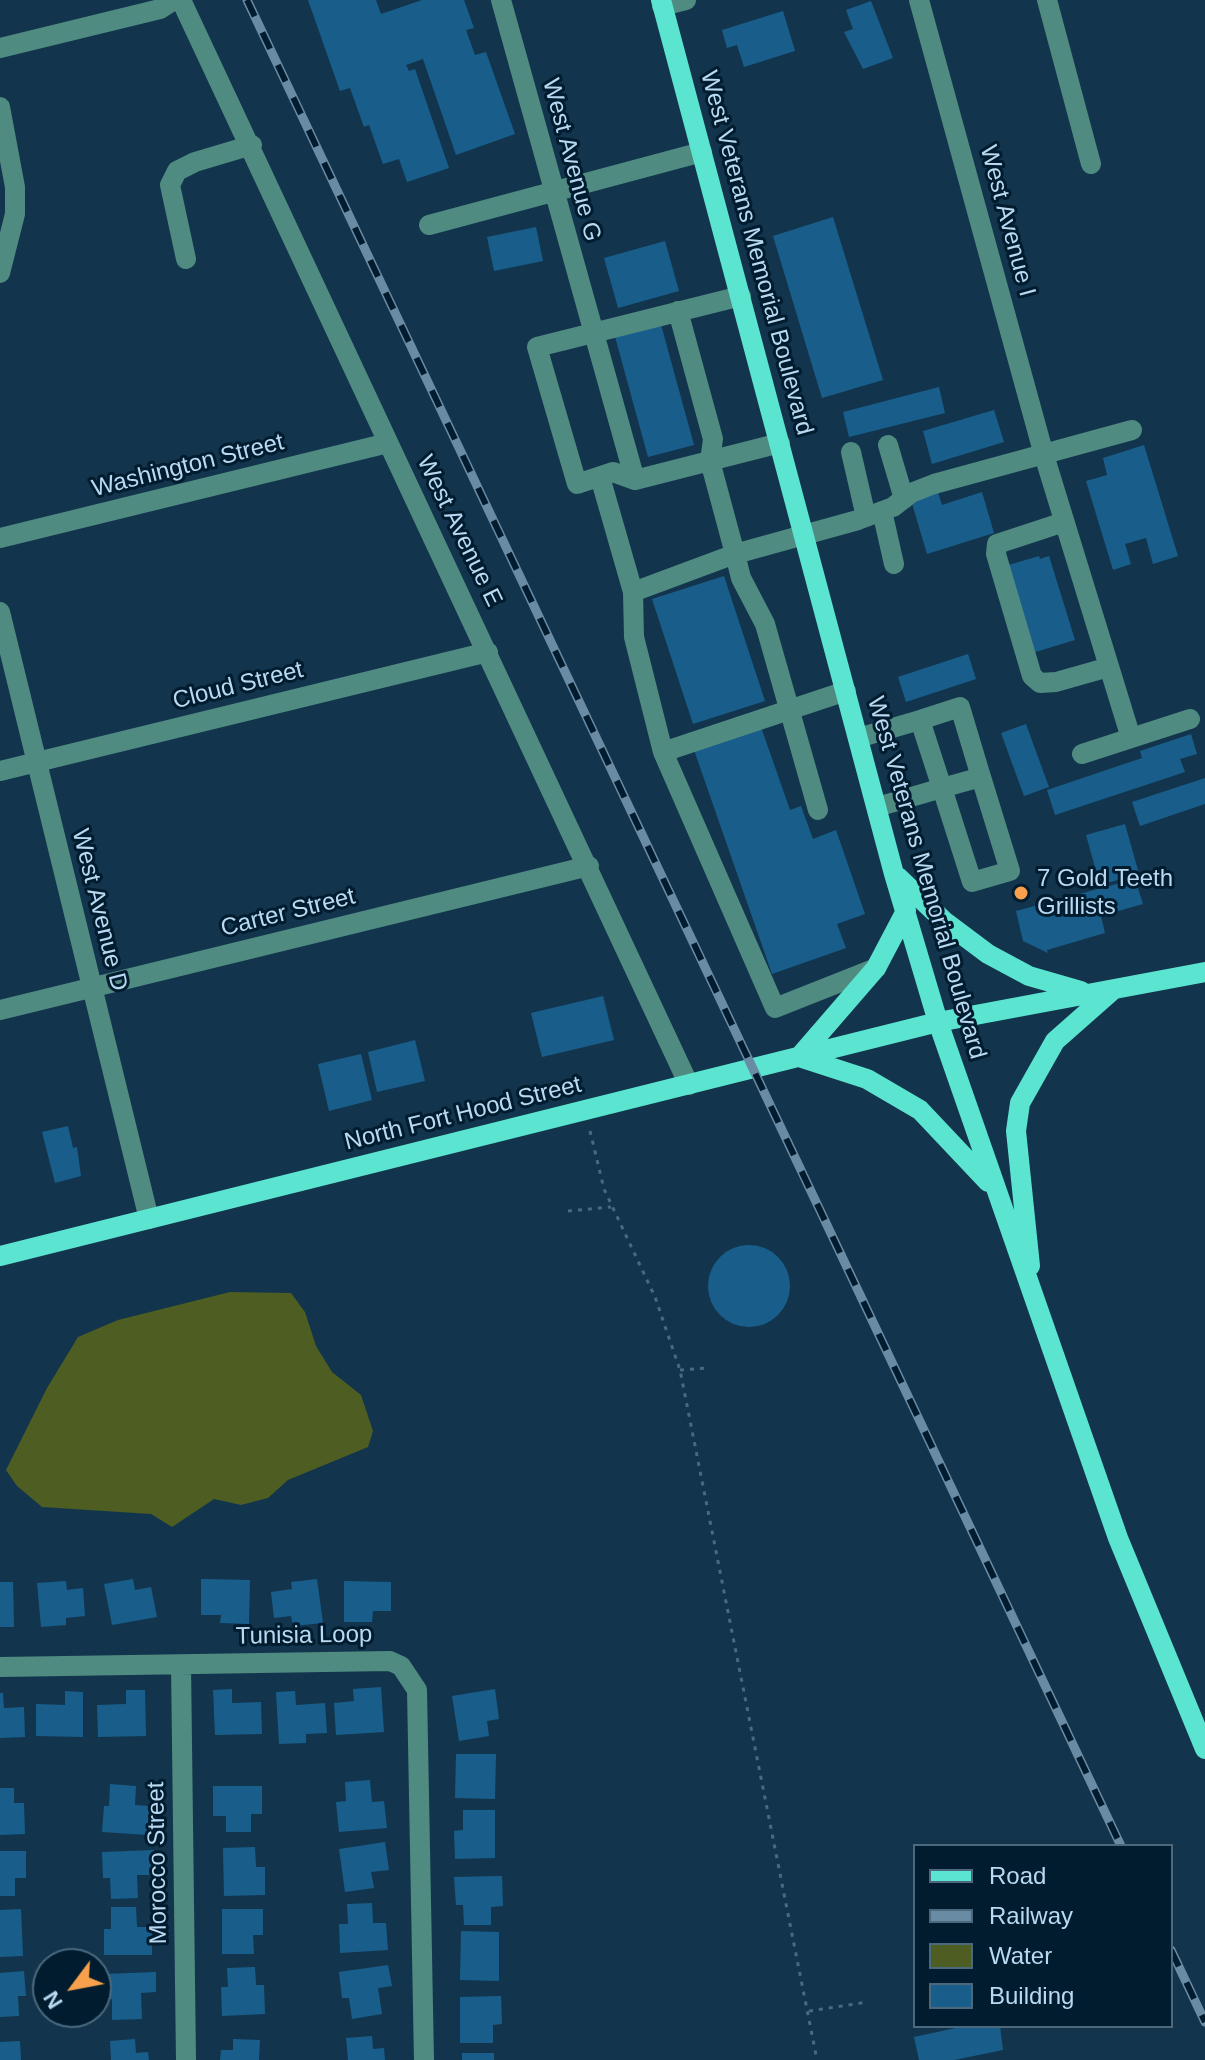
<!DOCTYPE html>
<style>
body{margin:0}
#map{position:relative;width:1205px;height:2060px;overflow:hidden;background:#12354d;font-family:Helvetica,sans-serif}
canvas{display:block}
.legend{position:absolute;left:913px;top:1844px;width:260px;height:184px;box-sizing:border-box;background:#011c2e;border:2px solid #4b687c;margin:0;padding:10px 14px;list-style:none;font-size:24px;color:#b9d9f2}
.legend li{display:flex;align-items:center;gap:16px;height:40px}
.legend b{width:40px;border:2px solid #4b687c}
.north{position:absolute;left:32px;top:1948px;width:80px;height:80px;box-sizing:border-box;background:#011c2e;border:2px solid #4b687c;border-radius:50%;rotate:238deg;font-size:22px;font-weight:700;line-height:32px;text-align:center;color:#b9d9f2}
.north::after{content:'';display:block;margin:auto;width:28px;height:36px;background:#f8a04b;clip-path:polygon(50% 0,100% 100%,50% 72%,0 100%)}
</style>
<div id="map">
<canvas width="1205" height="2060"></canvas>
<ul class="legend">
<li><b style="height:10px;background:#5be5d1"></b>Road</li>
<li><b style="height:10px;background:#6a8ba4"></b>Railway</li>
<li><b style="height:22px;background:#4e5d21"></b>Water</li>
<li><b style="height:22px;background:#195e8a"></b>Building</li>
</ul>
<div class="north">N</div>
</div>
<script>
const g = document.querySelector('canvas').getContext('2d');
g.lineJoin = 'round';
function fill(path, color) {
  g.fillStyle = color;
  g.fill(path, 'evenodd');
}
function shape(rows) {
  const path = new Path2D();
  for (const r of rows) {
    if (r.length === 3) {
      path.moveTo(r[0] + r[2], r[1]);
      path.arc(r[0], r[1], r[2], 0, 2 * Math.PI);
      continue;
    }
    path.moveTo(r[0], r[1]);
    for (let i = 2; i < r.length; i += 2) path.lineTo(r[i], r[i + 1]);
  }
  return path;
}
function trace(path, color, width, dash) {
  g.strokeStyle = color;
  g.lineWidth = width;
  g.lineCap = dash ? 'butt' : 'round';
  g.setLineDash(dash || []);
  g.stroke(path);
}
function drawText(font, color, halo, rows, align = 'center') {
  g.font = font + ' Helvetica,sans-serif';
  g.lineWidth = 6;
  g.setLineDash([]);
  g.textBaseline = 'middle';
  g.strokeStyle = halo;
  g.fillStyle = color;
  for (const [text, x, y, turn = 0] of rows) {
    g.save();
    g.translate(x, y);
    g.rotate((+turn || 0) * Math.PI / 180);
    g.textAlign = isNaN(turn) ? turn : align;
    if (halo) g.strokeText(text, 0, 0);
    g.fillText(text, 0, 0);
    g.restore();
  }
}
fill(shape([
 [230,1292,291,1293,305,1312,316,1346,332,1372,361,1395,373,1431,368,1447,288,1480,268,1498,241,1505,214,1499,172,1527,151,1514,42,1507,17,1486,6,1470,47,1388,78,1337,118,1320]
]), '#4e5d21');
fill(shape([
 [308,0,376,0,381,14,422,0,464,0,474,28,466,30,475,55,486,52,515,134,456,155,423,59,406,65,409,71,415,69,449,168,407,182,399,159,383,164,369,125,364,127,350,88,340,91],
 [871,1,893,58,863,69,844,32,853,29,846,10],
 [783,11,795,51,744,67,737,45,727,48,722,30],
 [833,217,883,380,822,398,773,236],
 [536,227,543,261,494,271,487,237],
 [665,241,679,291,618,308,604,258],
 [660,321,694,445,648,457,614,333],
 [939,387,945,413,849,437,843,412],
 [994,410,1004,442,932,464,923,431],
 [1144,445,1178,556,1153,564,1146,538,1125,544,1131,564,1113,570,1086,481,1107,475,1103,458],
 [938,492,942,505,982,492,994,533,927,554,911,500],
 [1039,556,1040,559,1049,556,1075,640,1032,653,1005,566],
 [724,576,765,701,693,724,652,599],
 [968,654,976,679,906,702,898,677],
 [1026,724,1049,787,1024,796,1001,733],
 [761,727,790,810,801,806,813,839,836,830,865,914,837,924,846,948,772,974,694,750],
 [1191,734,1197,754,1180,759,1185,772,1055,815,1047,790,1142,758,1140,751],
 [1205,778,1205,804,1140,826,1132,802],
 [1125,824,1139,874,1100,885,1086,835],
 [1135,879,1143,904,1101,916,1105,933,1047,950,1048,953,1023,941,1016,911],
 [603,996,614,1040,542,1057,531,1013],
 [415,1040,425,1081,377,1092,368,1052],
 [361,1054,372,1100,329,1111,318,1064],
 [68,1126,73,1148,77,1147,81,1176,55,1183,42,1132],
 [749,1286,41],
 [133,1579,135,1590,151,1587,157,1617,112,1625,104,1584],
 [201,1579,250,1580,249,1624,220,1623,221,1615,201,1615],
 [317,1579,323,1623,293,1626,291,1616,274,1618,271,1592,292,1589,291,1582],
 [66,1581,67,1590,83,1588,85,1616,66,1618,66,1625,41,1627,37,1583],
 [344,1581,391,1582,391,1611,373,1611,372,1622,344,1622],
 [0,1582,13,1582,14,1627,0,1627],
 [381,1687,384,1732,336,1735,334,1703,354,1701,353,1689],
 [232,1689,232,1703,261,1702,262,1734,215,1735,213,1690],
 [495,1689,499,1719,487,1721,489,1736,459,1741,452,1696],
 [126,1690,145,1690,146,1736,98,1737,97,1705,126,1704],
 [65,1691,83,1692,83,1737,36,1736,36,1704,65,1705],
 [295,1691,296,1705,325,1703,327,1733,306,1734,306,1743,279,1744,276,1692],
 [0,1693,3,1693,4,1708,24,1707,25,1737,0,1738],
 [456,1754,496,1754,495,1799,455,1798],
 [370,1780,372,1802,384,1801,387,1828,339,1832,336,1802,346,1801,345,1782],
 [110,1784,136,1786,135,1805,150,1806,148,1835,102,1832,104,1806,109,1806],
 [213,1786,262,1786,262,1814,251,1814,251,1832,226,1832,226,1816,213,1816],
 [0,1788,14,1788,14,1803,24,1803,25,1834,0,1835],
 [463,1810,495,1810,495,1858,455,1859,454,1831,463,1830],
 [385,1842,389,1870,371,1872,374,1888,345,1892,339,1849],
 [255,1847,256,1867,265,1867,265,1895,224,1896,223,1848],
 [154,1850,155,1875,137,1875,138,1898,111,1899,110,1878,103,1878,102,1852],
 [0,1851,26,1851,26,1878,15,1878,15,1896,0,1896],
 [502,1876,503,1906,491,1907,491,1925,464,1925,463,1905,456,1905,454,1877],
 [372,1903,373,1923,386,1923,388,1950,340,1953,339,1924,348,1924,347,1904],
 [111,1907,136,1907,137,1927,152,1927,152,1955,104,1955,104,1929,111,1929],
 [21,1909,23,1956,0,1957,0,1910],
 [222,1909,263,1909,263,1935,253,1935,254,1954,222,1954],
 [461,1931,499,1932,499,1981,460,1980],
 [388,1965,392,1986,378,1988,382,2014,352,2019,349,1998,342,1998,339,1972],
 [255,1967,256,1985,264,1985,265,2014,222,2016,221,1987,228,1987,227,1968],
 [24,1971,26,1996,18,1996,19,2016,0,2017,0,1973],
 [156,1972,156,1992,141,1993,142,2019,112,2020,112,1999,105,2000,104,1974],
 [501,1996,502,2024,493,2025,493,2043,460,2043,460,1997],
 [965,2026,1000,2026,1003,2050,954,2060,919,2060,914,2037],
 [372,2036,373,2049,384,2048,385,2060,348,2060,346,2038],
 [135,2039,136,2053,148,2052,149,2060,111,2060,110,2041],
 [233,2039,260,2040,259,2060,220,2060,221,2050,233,2050],
 [20,2041,21,2060,0,2060,0,2042],
 [462,2053,494,2053,494,2060,462,2060]
]), '#195e8a');
trace(shape([
 [590,1131,604,1189,655,1297,680,1370,817,2060],
 [568,1211,611,1207],
 [680,1370,707,1368],
 [809,2011,868,2002]
]), '#486a82', 3, [4, 6]);
trace(shape([
 [181,0,689,1085],
 [501,0,635,480],
 [919,0,1044,455,1131,738],
 [1047,0,1091,164],
 [662,6,686,0],
 [0,48,160,9,174,0],
 [0,107,15,187,15,214,0,273],
 [429,225,702,152],
 [186,259,170,185,177,171,195,162,252,145],
 [741,296,537,347,577,484,613,472,635,480,780,443],
 [888,445,904,499],
 [851,452,866,517],
 [600,477,633,592,634,637,663,752],
 [882,511,894,564],
 [1064,522,997,544,996,554,1032,676,1040,683,1056,682,1109,667],
 [0,538,388,443],
 [633,592,735,554,710,461,713,439,678,311],
 [0,612,149,1219],
 [846,691,663,752,775,1008,876,968],
 [858,738,920,720],
 [1082,754,1190,719],
 [0,771,488,652],
 [877,807,942,788,981,777,960,707,920,720,942,788,972,882,1010,871,981,777],
 [818,810,765,624,741,578,735,554,858,520,893,507,911,493,934,484,1132,430],
 [0,1010,589,866],
 [181,1665,186,2060],
 [0,1667,390,1661,401,1666,417,1690,424,2060]
]), '#4f8b81', 20);
trace(shape([
 [661,0,894,874,938,1022,1118,1538,1205,1749],
 [898,877,944,921,988,954,1029,976,1081,991],
 [799,1057,867,1079,920,1110,988,1182],
 [799,1057,876,968,906,911],
 [0,1256,938,1022,1205,972],
 [1030,1266,1016,1131,1020,1103,1055,1041,1114,989]
]), '#5be5d1', 20);
const rail = shape([
 [247,0,1121,1846],
 [1171,1950,1205,2022]
]);
trace(rail, '#6a8ba4', 9);
trace(rail, '#011c2e', 6, [18]);
for (const [x, y, r, color] of [
 [1021,893,8,"#f8a04b"]
]) {
  const dot = new Path2D();
  dot.arc(x, y, r, 0, 2 * Math.PI);
  g.fillStyle = color;
  g.fill(dot);
  trace(dot, '#011c2e', 3);
}
drawText('24px', '#b9d9f2', '#011c2e', [
 ["West Avenue G",571,160,75],
 ["West Avenue I",1007,221,75],
 ["West Veterans Memorial Boulevard",756,253,75],
 ["Washington Street",188,466,-14],
 ["West Avenue E",459,531,64],
 ["Cloud Street",238,686,-14],
 ["West Veterans Memorial Boulevard",926,878,74],
 ["West Avenue D",99,910,76],
 ["Carter Street",288,913,-14],
 ["North Fort Hood Street",463,1114,-14],
 ["Tunisia Loop",304,1636,-1],
 ["Morocco Street",158,1863,-91]
]);
drawText('24px', '#b9d9f2', '#011c2e', [
 ["7 Gold Teeth",1037,879],
 ["Grillists",1037,907]
], 'left');
</script>
